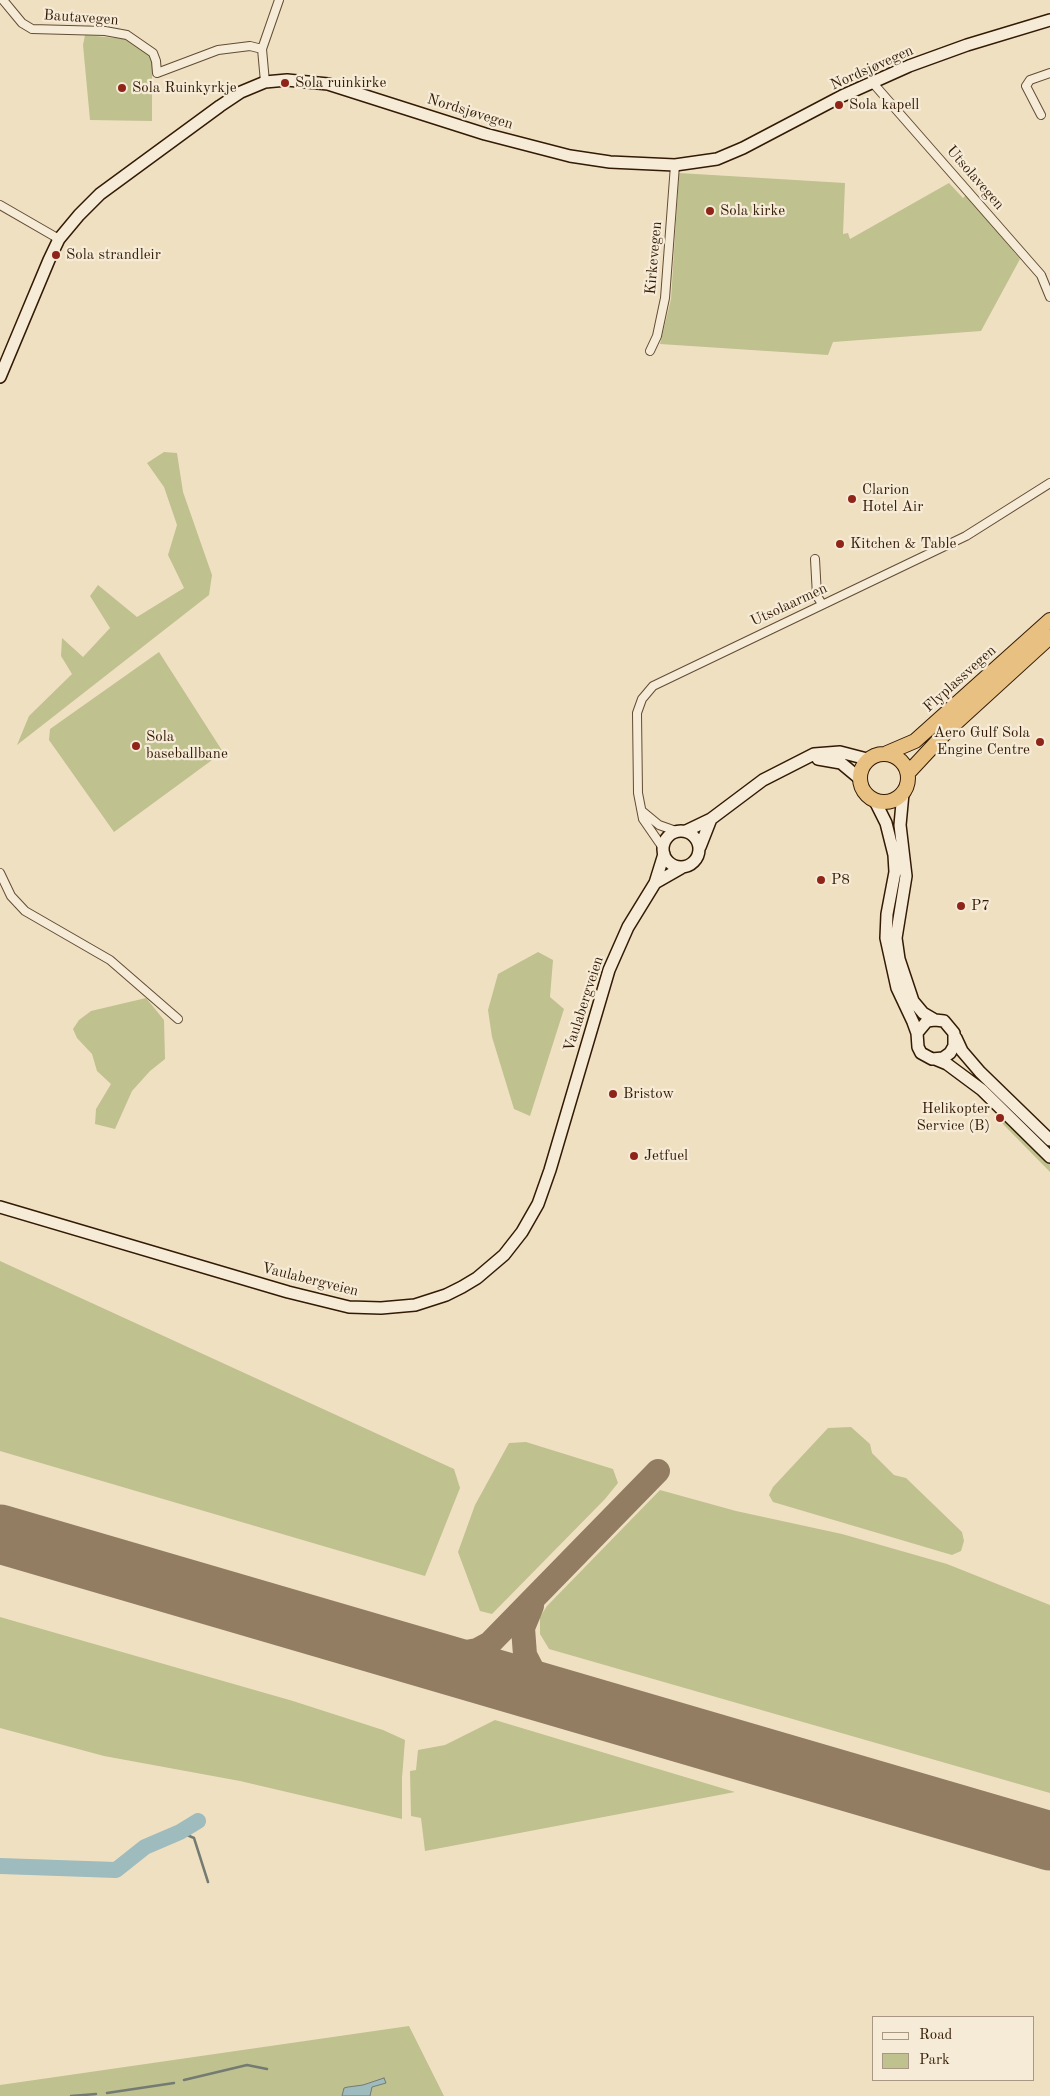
<!DOCTYPE html>
<meta charset="utf-8">
<style>
body{margin:0}
#map{position:relative;width:1050px;height:2096px;overflow:hidden;background:#f0e0c2;font-family:"Old Standard TT",serif}
canvas{display:block}
.legend{position:absolute;left:872px;top:2016px;width:162px;height:65px;box-sizing:border-box;background:#f5ebd7;border:1px solid #a79783;margin:0;padding:6px 9px;list-style:none;font-size:15px;color:#331a04}
.legend li{display:flex;align-items:center;gap:10px;height:25px}
.legend b{width:25px;border:1px solid #a79783}
</style>
<div id="map">
<canvas width="1050" height="2096"></canvas>
<ul class="legend">
<li><b style="height:6px;background:#f5ebd7"></b>Road</li>
<li><b style="height:14px;background:#bfc18f"></b>Park</li>
</ul>
</div>
<script>
const g = document.querySelector('canvas').getContext('2d');
g.lineJoin = 'round';
function fill(path, color) {
  g.fillStyle = color;
  g.fill(path, 'evenodd');
}
function shape(rows) {
  const path = new Path2D();
  for (const r of rows) {
    if (r.length === 3) {
      path.moveTo(r[0] + r[2], r[1]);
      path.arc(r[0], r[1], r[2], 0, 2 * Math.PI);
      continue;
    }
    path.moveTo(r[0], r[1]);
    for (let i = 2; i < r.length; i += 2) path.lineTo(r[i], r[i + 1]);
  }
  return path;
}
function trace(path, color, width, dash) {
  g.strokeStyle = color;
  g.lineWidth = width;
  g.lineCap = dash ? 'butt' : 'round';
  g.setLineDash(dash || []);
  g.stroke(path);
}
function drawText(font, color, halo, rows, align = 'center') {
  g.font = font + ' "Old Standard TT",serif';
  g.lineWidth = 4.5;
  g.setLineDash([]);
  g.textBaseline = 'middle';
  g.strokeStyle = halo;
  g.fillStyle = color;
  for (const [text, x, y, turn = 0] of rows) {
    g.save();
    g.translate(x, y);
    g.rotate((+turn || 0) * Math.PI / 180);
    g.textAlign = isNaN(turn) ? turn : align;
    if (halo) g.strokeText(text, 0, 0);
    g.fillText(text, 0, 0);
    g.restore();
  }
}
fill(shape([
 [85,35,126,39,149,54,152,59,152,121,90,120,83,45],
 [679,173,845,183,843,234,848,233,850,239,949,183,963,198,966,195,1020,259,981,331,833,342,828,355,660,344,671,299],
 [164,452,177,453,183,492,212,575,209,595,17,745,29,716,72,674,61,656,62,638,83,657,110,628,90,596,98,585,137,617,184,588,168,555,177,525,164,487,147,463],
 [159,652,223,752,114,832,49,740,50,729],
 [538,952,553,960,550,997,564,1009,530,1116,514,1109,492,1037,488,1010,498,974],
 [146,998,164,1020,165,1059,150,1071,132,1091,115,1129,95,1124,96,1109,111,1084,97,1071,92,1054,77,1038,73,1029,79,1020,91,1011],
 [1006,1120,1050,1162,1050,1172,1001,1122],
 [0,1261,454,1469,460,1488,425,1576,0,1451],
 [851,1427,870,1444,872,1453,894,1475,906,1478,962,1532,964,1541,961,1551,952,1555,773,1502,769,1495,773,1487,828,1428],
 [526,1442,613,1469,618,1483,605,1499,492,1614,480,1611,458,1552,475,1505,509,1443],
 [660,1490,736,1511,842,1534,947,1564,1050,1605,1050,1793,549,1649,540,1634,540,1617,547,1606],
 [0,1617,293,1701,383,1730,405,1740,402,1778,402,1819,240,1781,104,1756,0,1728],
 [495,1720,735,1792,425,1851,421,1818,411,1816,410,1771,416,1770,418,1750,445,1745],
 [409,2026,444,2096,0,2096,0,2085]
]), '#bfc18f');
const water = shape([
 [384,2078,386,2083,372,2087,370,2096,342,2096,344,2088,348,2087,363,2085,384,2078]
]);
fill(water, '#9ebbbd');
trace(water, '#737b73', 1);
trace(shape([
 [180,1832,194,1838,208,1882],
 [184,2080,247,2065,267,2069],
 [107,2093,174,2083],
 [71,2096,96,2094]
]), '#737b73', 2.5);
trace(shape([
 [0,1866,116,1870,145,1847,180,1832,198,1821]
]), '#9ebbbd', 16);
trace(shape([
 [532,1606,523,1628,525,1655,539,1682,548,1691,558,1697],
 [404,1652,428,1654,461,1653,477,1650,490,1643,658,1471]
]), '#927d63', 24);
trace(shape([
 [0,1534,1050,1841]
]), '#927d63', 59);
const street = shape([
 [3,0,22,23,32,29,105,31,127,35,153,53,156,61,157,73,218,50,250,46,262,49],
 [265,82,262,49,279,0],
 [872,82,1041,275,1050,297],
 [1041,115,1026,86,1030,80,1050,73],
 [0,205,59,239],
 [650,351,657,336,665,298,675,165],
 [815,559,817,596,822,604],
 [642,811,659,825,676,831],
 [663,848,643,819,638,793,637,713,642,699,653,686,966,536,1050,483],
 [0,873,11,896,25,911,110,960,178,1019]
]);
const secondary = shape([
 [0,377,49,260,59,239,79,215,100,194,220,106,241,92,265,82,287,80,328,84,485,134,570,156,610,162,675,165,717,159,743,148,842,96,909,66,967,45,1050,20],
 [818,759,841,763,859,778],
 [903,793,900,825,906,876,896,938,899,959,913,1001,923,1013,935,1020],
 [875,801,886,823,894,855,895,872,887,914,886,938,897,988,913,1022,917,1033,918,1047,921,1053,932,1059,943,1058,950,1053,954,1046,954,1033,944,1021,935,1020,927,1021,917,1033],
 [681,849,18],
 [686,831,711,819,763,780,814,754,840,752,867,759],
 [700,847,711,819],
 [655,883,683,867],
 [956,1038,962,1051,980,1072,1050,1140],
 [935,1059,947,1064,982,1090,1050,1157],
 [0,1207,288,1292,349,1307,381,1308,415,1305,446,1295,462,1287,477,1278,504,1255,522,1232,538,1204,550,1170,609,970,628,927,655,883,664,854]
]);
const highway = shape([
 [887,753,915,741,1050,620],
 [884,778,24],
 [908,773,948,730,1050,637]
]);
trace(street, '#624c34', 10);
trace(secondary, '#331a04', 14);
trace(highway, '#331a04', 16);
trace(street, '#f5ebd7', 8);
trace(secondary, '#f5ebd7', 11);
trace(highway, '#e8c081', 14);
for (const [x, y, r, color] of [
 [285,83,5,"#8f2418"],
 [122,88,5,"#8f2418"],
 [839,105,5,"#8f2418"],
 [710,211,5,"#8f2418"],
 [56,255,5,"#8f2418"],
 [852,499,5,"#8f2418"],
 [840,544,5,"#8f2418"],
 [1040,742,5,"#8f2418"],
 [136,746,5,"#8f2418"],
 [821,880,5,"#8f2418"],
 [961,906,5,"#8f2418"],
 [613,1094,5,"#8f2418"],
 [1000,1118,5,"#8f2418"],
 [634,1156,5,"#8f2418"]
]) {
  const dot = new Path2D();
  dot.arc(x, y, r, 0, 2 * Math.PI);
  g.fillStyle = color;
  g.fill(dot);
  trace(dot, '#f5ebd7', 2);
}
drawText('15px', '#331a04', '#f5ebd7', [
 ["Bautavegen",81,18,4],
 ["Nordsjøvegen",872,68,-24],
 ["Nordsjøvegen",470,112,17],
 ["Utsolavegen",975,178,49],
 ["Kirkevegen",654,258,-85],
 ["Utsolaarmen",789,605,-25],
 ["Flyplassvegen",960,679,-42],
 ["Vaulabergveien",584,1004,-72],
 ["Vaulabergveien",310,1280,14]
]);
drawText('15px', '#331a04', '#f5ebd7', [
 ["Sola ruinkirke",295,83],
 ["Sola Ruinkyrkje",132,88],
 ["Sola kapell",849,105],
 ["Sola kirke",720,211],
 ["Sola strandleir",66,255],
 ["Clarion",862,490],
 ["Hotel Air",862,507],
 ["Kitchen & Table",850,544],
 ["Aero Gulf Sola",1030,733,"right"],
 ["Engine Centre",1030,750,"right"],
 ["Sola",146,737],
 ["baseballbane",146,754],
 ["P8",831,880],
 ["P7",971,906],
 ["Bristow",623,1094],
 ["Helikopter",990,1109,"right"],
 ["Service (B)",990,1126,"right"],
 ["Jetfuel",644,1156]
], 'left');
</script>
